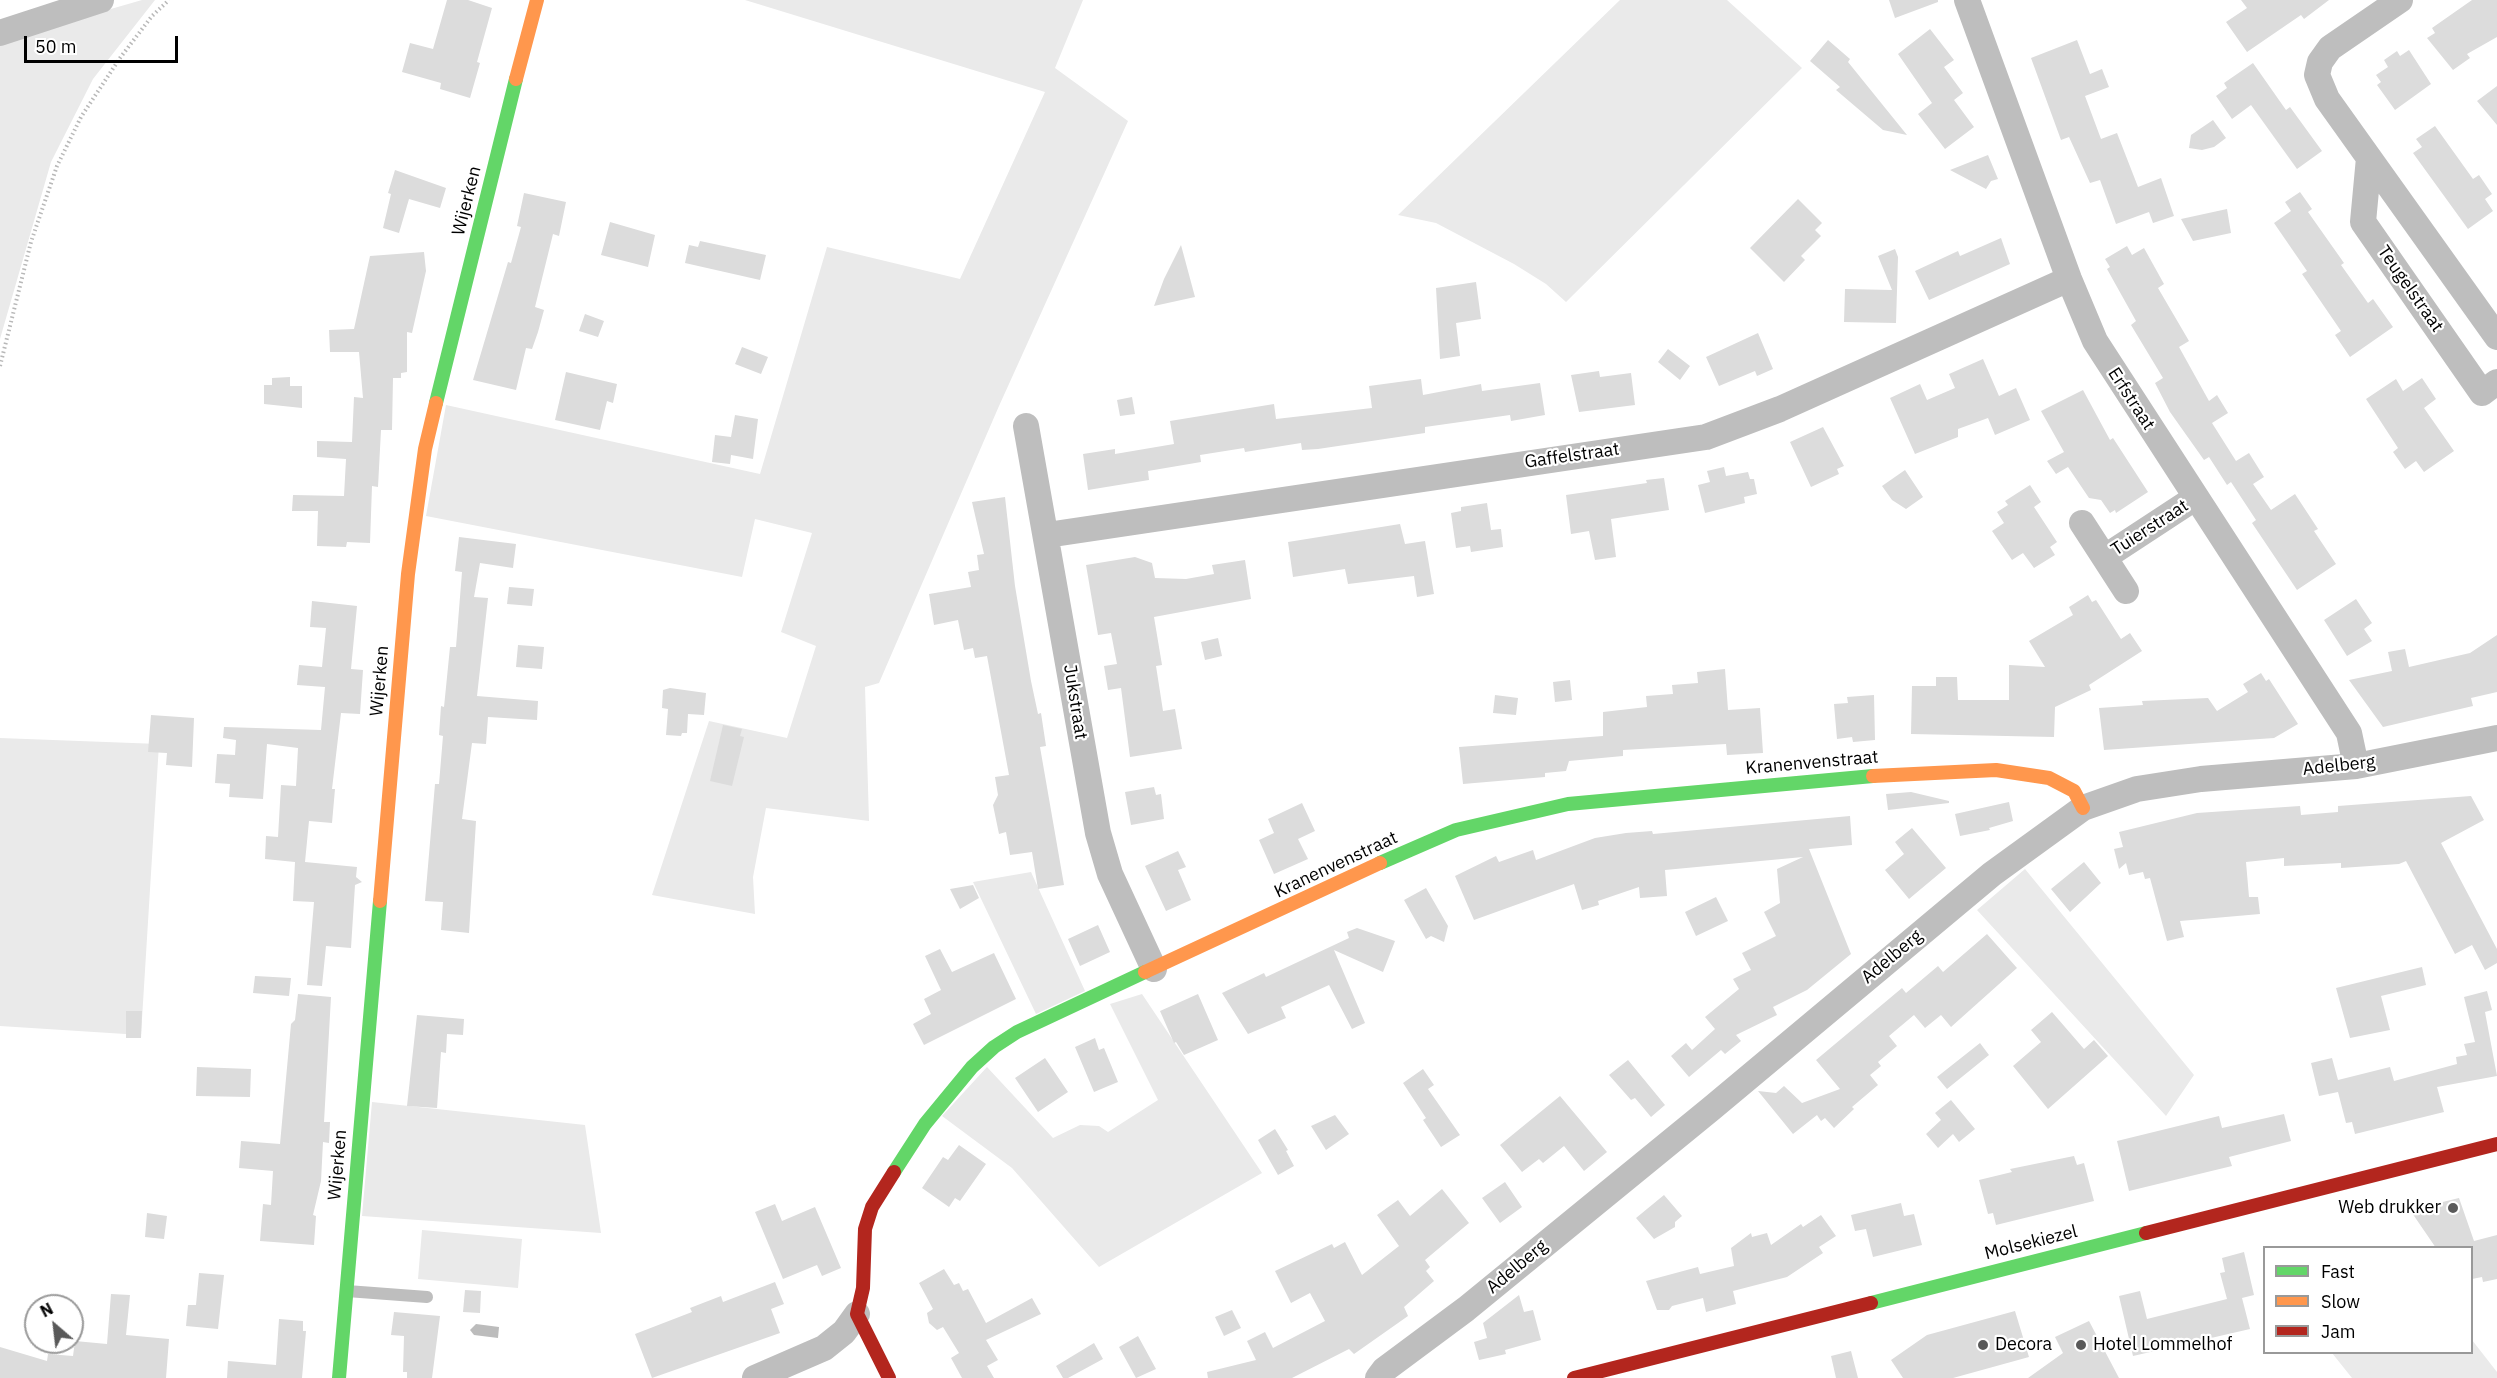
<!DOCTYPE html>
<style>
body{margin:0}
#map{position:relative;width:2497px;height:1378px;overflow:hidden;background:#fff;font-family:"IBM Plex Sans",sans-serif}
canvas{display:block}
.legend{position:absolute;left:2263px;top:1246px;width:210px;height:108px;box-sizing:border-box;background:#fff;border:2px solid #999;margin:0;padding:8px 10px;list-style:none;font-size:18px;color:#000}
.legend li{display:flex;align-items:center;gap:12px;height:30px}
.legend b{width:30px;border:2px solid #999}
.north{position:absolute;left:24px;top:1294px;width:60px;height:60px;box-sizing:border-box;background:#fff;border:2px solid #999;border-radius:50%;rotate:332deg;font-size:16px;font-weight:700;line-height:24px;text-align:center;color:#000}
.north::after{content:'';display:block;margin:auto;width:21px;height:27px;background:#595959;clip-path:polygon(50% 0,100% 100%,50% 72%,0 100%)}
.scale{position:absolute;left:24px;top:36px;width:154px;height:27px;box-sizing:border-box;border:3px solid #000;border-top:0;padding-left:8px;font-size:18px;line-height:21px;white-space:nowrap;color:#000;-webkit-text-stroke:4px #fff;paint-order:stroke}
</style>
<div id="map">
<canvas width="2497" height="1378"></canvas>
<ul class="legend">
<li><b style="height:8px;background:#63d668"></b>Fast</li>
<li><b style="height:8px;background:#ff974d"></b>Slow</li>
<li><b style="height:8px;background:#b3261e"></b>Jam</li>
</ul>
<div class="north">N</div>
<div class="scale">50 m</div>
</div>
<script>
const g = document.querySelector('canvas').getContext('2d');
g.lineJoin = 'round';
function fill(path, color) {
  g.fillStyle = color;
  g.fill(path, 'evenodd');
}
function shape(rows) {
  const path = new Path2D();
  for (const r of rows) {
    path.moveTo(r[0], r[1]);
    for (let i = 2; i < r.length; i += 2) path.lineTo(r[i], r[i + 1]);
  }
  return path;
}
function trace(path, color, width, dash) {
  g.strokeStyle = color;
  g.lineWidth = width;
  g.lineCap = dash ? 'butt' : 'round';
  g.setLineDash(dash || []);
  g.stroke(path);
}
function drawText(font, color, halo, rows, align = 'center') {
  g.font = font + ' "IBM Plex Sans",sans-serif';
  g.lineWidth = 4.5;
  g.setLineDash([]);
  g.textBaseline = 'middle';
  g.strokeStyle = halo;
  g.fillStyle = color;
  for (const [text, x, y, turn = 0] of rows) {
    g.save();
    g.translate(x, y);
    g.rotate((+turn || 0) * Math.PI / 180);
    g.textAlign = isNaN(turn) ? turn : align;
    if (halo) g.strokeText(text, 0, 0);
    g.fillText(text, 0, 0);
    g.restore();
  }
}
fill(shape([
 [142,0,155,0,93,79,51,162,0,339,0,41],
 [745,0,1083,0,1055,68,1128,121,999,406,879,683,865,687,869,821,766,808,753,877,755,914,652,895,709,721,787,738,816,646,781,632,812,533,755,519,742,577,426,516,446,405,760,474,827,247,960,279,1045,92],
 [1620,0,1727,0,1802,68,1566,302,1546,284,1514,264,1436,223,1398,215],
 [0,738,159,744,141,1035,0,1026],
 [2025,869,2194,1075,2166,1116,1977,910],
 [1031,872,1085,991,1036,1014,973,882],
 [1142,994,1262,1173,1099,1267,1012,1168,942,1116,987,1067,1053,1138,1080,1125,1099,1126,1108,1132,1158,1100,1110,1004],
 [372,1102,585,1125,601,1233,362,1216],
 [422,1230,522,1239,518,1288,418,1279],
 [2472,1340,2497,1372,2497,1378,2352,1378,2332,1353,2472,1352]
]), '#eaeaea');
fill(shape([
 [476,1324,499,1327,498,1338,474,1335,470,1330]
]), '#bcbcbc');
fill(shape([
 [447,0,468,0,492,8,477,62,480,63,470,98,440,89,441,83,402,72,410,43,433,49],
 [1889,0,1938,0,1938,2,1895,18],
 [2241,0,2329,0,2304,19,2301,15,2247,52,2226,22,2247,8],
 [2472,0,2497,0,2497,37,2467,54,2470,58,2453,70,2427,38,2435,33,2432,28],
 [1930,29,1954,60,1944,67,1963,93,1954,100,1974,127,1945,149,1918,114,1932,103,1898,54],
 [1828,40,1850,59,1848,62,1907,135,1883,130,1836,90,1840,87,1810,61],
 [2077,40,2090,74,2102,69,2109,87,2085,96,2101,139,2117,133,2138,187,2161,178,2174,216,2153,223,2149,212,2116,224,2100,180,2090,183,2069,137,2061,140,2031,58],
 [2409,50,2431,84,2395,110,2377,85,2381,82,2376,75,2388,67,2384,60,2397,51,2400,56],
 [2253,63,2286,110,2290,107,2322,151,2297,169,2251,105,2232,119,2216,96,2227,88,2224,83],
 [2497,86,2497,125,2477,101],
 [2213,120,2226,138,2214,147,2202,150,2189,148,2191,135],
 [2435,126,2473,179,2479,175,2492,194,2485,199,2493,211,2468,229,2413,153,2422,147,2416,139],
 [1988,155,1998,179,1991,181,1986,189,1950,170],
 [395,170,446,188,440,208,409,199,399,233,383,228,391,194,388,193],
 [2300,192,2312,209,2308,212,2344,263,2341,265,2368,303,2373,299,2393,327,2350,357,2335,335,2341,331,2302,274,2307,271,2274,223,2291,211,2285,202],
 [524,193,566,202,559,236,553,234,535,307,544,310,538,332,532,349,526,348,516,390,473,380,508,262,511,263,521,227,517,226],
 [1798,199,1822,223,1815,230,1821,236,1801,256,1805,260,1784,282,1750,248],
 [2227,209,2231,233,2193,241,2181,219],
 [610,222,655,235,648,267,601,255],
 [2001,238,2010,264,1929,300,1915,271,1958,251,1960,256],
 [700,241,766,255,760,280,685,263,689,245,698,247],
 [1181,245,1195,297,1154,306,1164,279],
 [2127,246,2132,255,2144,248,2164,284,2158,288,2189,341,2179,347,2209,401,2217,395,2228,413,2212,423,2236,461,2249,453,2264,477,2253,484,2271,510,2295,494,2318,529,2314,531,2336,564,2297,590,2252,523,2256,520,2231,482,2227,485,2209,457,2204,460,2170,412,2155,383,2163,378,2131,325,2136,321,2107,269,2110,267,2105,259],
 [1895,249,1898,257,1896,323,1844,322,1845,289,1892,290,1878,256],
 [424,252,426,271,412,333,407,332,407,372,401,373,401,378,393,378,392,430,381,430,378,487,372,486,370,543,347,542,346,547,317,546,318,511,292,511,293,495,344,496,346,459,317,457,317,441,352,442,354,397,363,398,359,352,330,352,329,330,354,329,370,256],
 [1476,282,1481,319,1456,323,1460,356,1440,359,1436,288],
 [585,314,604,321,598,337,579,331],
 [1758,333,1773,369,1757,376,1755,371,1719,386,1706,357],
 [742,347,768,357,761,374,735,364],
 [1668,349,1690,366,1680,380,1658,362],
 [1983,359,1999,396,2016,388,2030,420,1995,435,1988,418,1958,429,1958,437,1915,454,1890,398,1920,384,1927,400,1955,388,1949,374],
 [1599,371,1600,377,1631,373,1635,405,1579,412,1571,375],
 [566,372,617,384,613,403,607,401,600,430,555,420],
 [290,377,290,386,302,386,302,408,264,404,264,385,272,385,272,378],
 [2422,378,2436,399,2424,408,2454,451,2424,472,2416,461,2405,469,2393,452,2398,448,2366,399,2396,379,2403,391],
 [1421,379,1423,395,1481,384,1482,391,1540,383,1545,415,1511,421,1510,415,1425,427,1425,433,1318,449,1302,450,1301,443,1245,452,1244,448,1200,455,1201,462,1148,471,1149,480,1088,490,1083,454,1115,449,1115,454,1174,444,1170,421,1274,404,1276,419,1372,408,1369,386],
 [2083,390,2110,440,2113,438,2148,492,2116,513,2115,510,2110,513,2101,500,2089,498,2068,467,2056,474,2047,461,2064,452,2041,411],
 [1132,397,1135,414,1120,416,1117,400],
 [735,415,758,419,753,459,731,455,730,464,712,462,715,435,731,437],
 [1823,427,1844,466,1837,469,1839,474,1811,487,1790,442],
 [1724,467,1726,476,1748,472,1750,479,1754,479,1757,494,1744,497,1745,503,1705,513,1698,485,1710,482,1707,471],
 [1905,470,1923,497,1906,509,1892,500,1882,486],
 [1664,478,1669,510,1611,519,1616,557,1595,560,1589,531,1571,534,1566,495,1647,483,1646,480],
 [2030,485,2041,502,2034,507,2057,542,2050,547,2055,555,2034,568,2023,553,2012,560,1992,531,2004,523,1997,512,2008,505,2005,501],
 [1005,497,1015,586,1031,681,1038,714,1041,713,1046,746,1040,747,1064,885,1038,889,1032,852,1010,855,1006,832,999,834,993,805,998,795,995,777,1009,775,987,656,975,658,973,648,964,650,958,620,934,625,929,594,971,587,968,572,979,570,977,555,984,554,972,502],
 [1487,503,1491,530,1501,529,1503,547,1471,552,1470,546,1456,548,1451,513,1461,511,1461,507],
 [1400,524,1405,544,1425,541,1434,594,1417,597,1414,576,1348,584,1345,569,1293,577,1288,542],
 [459,537,516,544,513,568,480,563,474,597,488,598,477,696,538,701,537,720,488,717,486,744,472,743,462,819,476,821,469,933,441,930,443,902,425,901,435,784,439,784,443,736,439,735,441,706,444,707,450,647,456,647,462,572,455,571],
 [1135,557,1152,563,1155,578,1186,579,1214,574,1212,565,1245,560,1251,599,1154,617,1162,665,1156,666,1163,711,1175,709,1182,749,1130,757,1121,688,1108,690,1104,666,1117,664,1111,633,1098,635,1086,565],
 [509,587,534,589,532,606,507,604],
 [2088,595,2092,602,2096,600,2121,639,2130,633,2142,651,2089,685,2091,690,2055,707,2054,737,1911,734,1912,686,1936,686,1936,677,1957,677,1958,700,2009,700,2009,665,2045,667,2029,641,2073,615,2069,607],
 [2356,599,2372,623,2364,629,2372,641,2347,656,2324,620],
 [312,601,357,606,351,669,363,670,360,714,341,713,332,789,335,789,332,823,309,821,305,862,357,867,356,877,362,882,355,885,351,948,326,946,322,986,307,985,314,902,293,901,295,862,265,859,266,836,278,837,281,785,296,786,298,748,267,744,263,799,229,797,230,784,215,783,217,754,235,755,236,740,223,738,224,727,321,730,325,687,297,685,299,665,322,667,326,628,310,627],
 [2497,635,2497,692,2471,698,2473,706,2383,727,2349,680,2392,671,2388,652,2405,649,2409,667,2470,653],
 [1218,638,1222,656,1205,660,1201,642],
 [518,645,544,647,542,669,516,667],
 [1725,669,1728,710,1760,708,1763,753,1727,755,1726,744,1623,750,1623,756,1569,761,1566,771,1545,773,1545,777,1463,784,1459,747,1603,736,1603,712,1647,707,1646,696,1673,694,1672,685,1698,683,1697,672],
 [2261,673,2266,681,2269,679,2298,724,2274,738,2104,750,2099,708,2143,705,2142,701,2208,698,2217,711,2248,692,2243,684],
 [1570,680,1572,700,1555,702,1553,682],
 [670,688,706,693,704,715,688,714,687,733,682,733,681,736,666,735,668,709,662,708,663,690],
 [1495,695,1518,698,1516,715,1493,713],
 [1874,695,1875,740,1853,742,1852,737,1837,739,1834,704,1848,703,1847,697],
 [151,715,194,718,192,767,166,765,167,753,148,752],
 [723,725,742,729,740,736,744,737,732,786,710,781],
 [1154,787,1156,795,1161,794,1164,819,1131,825,1125,792],
 [1911,792,1949,801,1949,803,1888,810,1886,794],
 [2471,796,2484,820,2441,843,2497,949,2497,963,2485,970,2472,945,2455,954,2406,861,2399,864,2341,868,2341,863,2284,866,2284,858,2246,862,2249,897,2258,897,2260,914,2180,921,2184,937,2167,941,2150,878,2145,879,2143,872,2129,875,2126,863,2119,869,2114,849,2123,847,2119,832,2197,813,2300,806,2301,815,2338,812,2338,806],
 [2009,802,2013,821,1989,828,1990,830,1960,836,1955,814],
 [1302,803,1315,831,1298,839,1308,859,1274,874,1259,840,1274,833,1268,819],
 [1850,816,1852,845,1809,849,1851,954,1807,990,1773,1007,1777,1015,1736,1035,1741,1041,1725,1054,1721,1050,1689,1077,1671,1056,1686,1043,1692,1050,1715,1029,1705,1017,1739,989,1733,979,1751,970,1742,953,1776,936,1764,912,1780,903,1777,869,1803,857,1665,870,1667,896,1640,898,1639,887,1598,901,1599,905,1582,910,1574,884,1474,920,1455,876,1496,856,1499,862,1533,850,1536,860,1595,838,1626,833,1652,831,1653,834],
 [1912,828,1946,868,1909,899,1885,870,1904,854,1895,842],
 [1178,851,1186,867,1178,870,1191,900,1166,911,1145,866],
 [2084,862,2101,883,2070,912,2051,889],
 [973,885,979,898,960,909,950,889],
 [1426,888,1448,926,1444,942,1431,936,1426,939,1404,900],
 [1716,897,1728,921,1696,936,1685,912],
 [1098,925,1110,952,1080,966,1068,939],
 [1357,928,1395,941,1383,972,1334,950,1365,1023,1352,1029,1329,985,1281,1007,1286,1018,1248,1034,1222,993,1264,973,1266,977,1349,938,1347,932],
 [1987,934,2017,968,1951,1027,1941,1015,1925,1028,1914,1015,1889,1036,1897,1046,1878,1062,1881,1066,1870,1075,1878,1085,1852,1107,1854,1109,1834,1128,1825,1118,1821,1121,1817,1115,1793,1134,1758,1091,1776,1093,1784,1086,1802,1103,1840,1089,1816,1060,1902,988,1906,993,1938,966,1943,972],
 [940,949,952,972,994,953,1016,999,924,1045,913,1024,931,1014,924,999,941,990,925,956],
 [2422,967,2426,985,2381,996,2390,1030,2350,1038,2336,988],
 [255,976,291,978,289,996,253,993],
 [2487,991,2492,1010,2485,1012,2497,1076,2437,1087,2444,1112,2355,1134,2352,1122,2346,1123,2338,1092,2319,1096,2311,1063,2332,1058,2338,1080,2390,1067,2394,1081,2457,1064,2456,1057,2467,1055,2464,1044,2475,1042,2464,997],
 [298,994,331,997,324,1122,330,1122,329,1143,323,1142,321,1181,313,1215,316,1216,314,1245,260,1241,263,1204,271,1205,273,1171,239,1168,241,1141,280,1144,291,1024,295,1020],
 [1198,994,1218,1040,1184,1055,1176,1042,1174,1043,1160,1011],
 [126,1011,142,1011,141,1038,126,1038],
 [2052,1012,2084,1049,2094,1040,2108,1056,2048,1109,2013,1066,2041,1042,2031,1030],
 [417,1015,464,1019,463,1035,447,1034,446,1053,441,1052,437,1108,407,1106],
 [1095,1038,1099,1050,1104,1048,1118,1082,1094,1092,1075,1047],
 [1980,1043,1989,1055,1947,1089,1937,1077],
 [1045,1058,1068,1092,1038,1112,1015,1078],
 [1628,1060,1665,1105,1651,1117,1635,1098,1631,1100,1609,1075],
 [197,1067,251,1069,250,1097,196,1096],
 [1423,1069,1434,1085,1428,1089,1460,1135,1441,1147,1423,1120,1426,1118,1403,1083],
 [1560,1096,1607,1152,1584,1171,1564,1146,1543,1163,1539,1159,1522,1172,1500,1145],
 [1951,1100,1975,1129,1959,1142,1953,1134,1938,1148,1926,1134,1941,1120,1935,1113],
 [2284,1114,2291,1141,2229,1157,2232,1166,2129,1191,2117,1141,2219,1116,2222,1128],
 [1335,1115,1349,1134,1326,1150,1311,1126],
 [1275,1129,1288,1150,1286,1151,1294,1166,1278,1175,1258,1140],
 [959,1145,986,1164,960,1201,955,1198,949,1207,922,1188,943,1157,948,1160],
 [2074,1156,2077,1165,2084,1163,2094,1201,1996,1225,1993,1213,1988,1214,1979,1180,2012,1172,2010,1169],
 [1505,1182,1522,1207,1500,1223,1482,1198],
 [1442,1189,1469,1223,1425,1260,1430,1267,1426,1271,1434,1281,1404,1307,1408,1316,1354,1354,1349,1349,1292,1378,1208,1378,1207,1372,1256,1360,1247,1341,1265,1332,1273,1348,1325,1321,1310,1293,1291,1303,1275,1271,1332,1244,1334,1248,1345,1242,1362,1275,1399,1246,1377,1215,1398,1200,1410,1216],
 [1664,1195,1682,1216,1675,1222,1675,1227,1654,1239,1636,1218],
 [2459,1198,2474,1241,2497,1235,2497,1279,2483,1282,2482,1277,2472,1279,2472,1248,2436,1248,2410,1210],
 [1901,1203,1904,1216,1914,1214,1922,1245,1873,1257,1866,1229,1855,1231,1851,1215],
 [775,1204,782,1221,815,1207,841,1268,822,1276,817,1265,783,1279,755,1212],
 [147,1213,167,1216,164,1239,145,1237],
 [1821,1215,1836,1236,1819,1247,1823,1253,1787,1277,1733,1291,1736,1304,1706,1312,1703,1298,1672,1306,1669,1310,1657,1310,1646,1281,1698,1267,1700,1274,1734,1266,1731,1248,1751,1233,1752,1237,1767,1233,1771,1245,1801,1224,1803,1227],
 [2244,1252,2254,1295,2242,1298,2250,1329,2133,1356,2119,1296,2140,1291,2147,1319,2227,1299,2220,1273,2225,1272,2222,1258],
 [944,1269,954,1285,959,1283,963,1291,968,1289,986,1323,1032,1298,1041,1314,986,1340,998,1360,987,1366,994,1378,962,1378,951,1358,959,1353,943,1327,937,1330,929,1323,927,1313,933,1309,919,1283],
 [199,1273,224,1275,218,1329,186,1326,188,1305,196,1305],
 [775,1282,784,1304,771,1309,780,1333,652,1378,635,1334,692,1312,690,1308,721,1296,723,1302],
 [465,1290,481,1291,480,1313,463,1312],
 [111,1294,130,1295,126,1335,169,1339,166,1378,0,1378,0,1347,47,1361,48,1354,73,1356,75,1341,107,1344],
 [1519,1295,1524,1312,1533,1310,1541,1340,1505,1350,1506,1354,1479,1360,1474,1342,1487,1338,1483,1323],
 [1232,1310,1241,1328,1224,1336,1215,1317],
 [2015,1311,2029,1357,1953,1378,1903,1378,1891,1360,1927,1335],
 [394,1312,440,1316,432,1378,407,1378,407,1372,403,1372,404,1336,391,1335],
 [279,1319,303,1321,303,1331,306,1331,302,1378,227,1378,228,1361,276,1365],
 [2089,1321,2119,1378,2028,1378,2063,1353,2055,1337],
 [1138,1336,1156,1369,1136,1378,1119,1347],
 [1094,1343,1103,1359,1068,1378,1063,1378,1056,1366],
 [1851,1351,1858,1378,1836,1378,1831,1356]
]), '#dcdcdc');
trace(shape([
 [0,366,31,242,57,166,81,117,120,58,152,16,169,0]
]), '#b8b8b8', 4, [1.5, 3]);
trace(shape([
 [347,1291,427,1297]
]), '#bebebe', 12);
trace(shape([
 [1967,0,2069,279,2095,341,2349,733,2356,766],
 [2400,0,2330,48,2320,62,2317,75,2327,99,2497,337],
 [0,33,101,0],
 [2369,158,2363,222,2482,393,2497,382],
 [1026,426,1098,833,1110,874,1154,969],
 [2082,523,2126,591],
 [1047,535,1706,437,1780,409,2069,279],
 [2105,557,2195,498],
 [755,1378,824,1348,844,1332,857,1314],
 [1378,1378,1384,1370,1466,1309,1712,1108,1992,874,2083,808,2137,789,2201,779,2356,766,2497,738]
]), '#bebebe', 26);
trace(shape([
 [436,403,516,79],
 [1380,863,1456,830,1568,804,1873,776],
 [894,1172,925,1124,972,1067,994,1047,1017,1032,1145,972],
 [1871,1303,2146,1233],
 [339,1378,380,901]
]), '#63d668', 14);
trace(shape([
 [516,79,537,0],
 [1873,776,1996,770,2049,778,2074,791,2083,808],
 [380,901,408,574,425,449,436,403],
 [1145,972,1380,863]
]), '#ff974d', 14);
trace(shape([
 [2146,1233,2497,1144],
 [889,1378,857,1314,863,1288,865,1229,872,1207,894,1172],
 [1574,1378,1871,1303]
]), '#b3261e', 14);
for (const [x, y, r, color] of [
 [2453,1208,6,"#595959"],
 [1983,1345,6,"#595959"],
 [2081,1345,6,"#595959"]
]) {
  const dot = new Path2D();
  dot.arc(x, y, r, 0, 2 * Math.PI);
  g.fillStyle = color;
  g.fill(dot);
  trace(dot, '#fff', 2);
}
drawText('18px', '#000', '#fff', [
 ["Wijerken",467,201,-76],
 ["Teugelstraat",2410,289,55],
 ["Erfstraat",2131,399,57],
 ["Gaffelstraat",1572,456,-8],
 ["Tuierstraat",2150,528,-33],
 ["Wijerken",380,681,-85],
 ["Jukstraat",1075,702,81],
 ["Kranenvenstraat",1812,763,-5],
 ["Adelberg",2339,766,-6],
 ["Kranenvenstraat",1336,865,-25],
 ["Adelberg",1892,957,-40],
 ["Wijerken",338,1165,-85],
 ["Molsekiezel",2031,1243,-14],
 ["Adelberg",1517,1267,-40]
]);
drawText('18px', '#000', '#fff', [
 ["Web drukker",2441,1208,"right"],
 ["Decora",1995,1345],
 ["Hotel Lommelhof",2093,1345]
], 'left');
</script>
